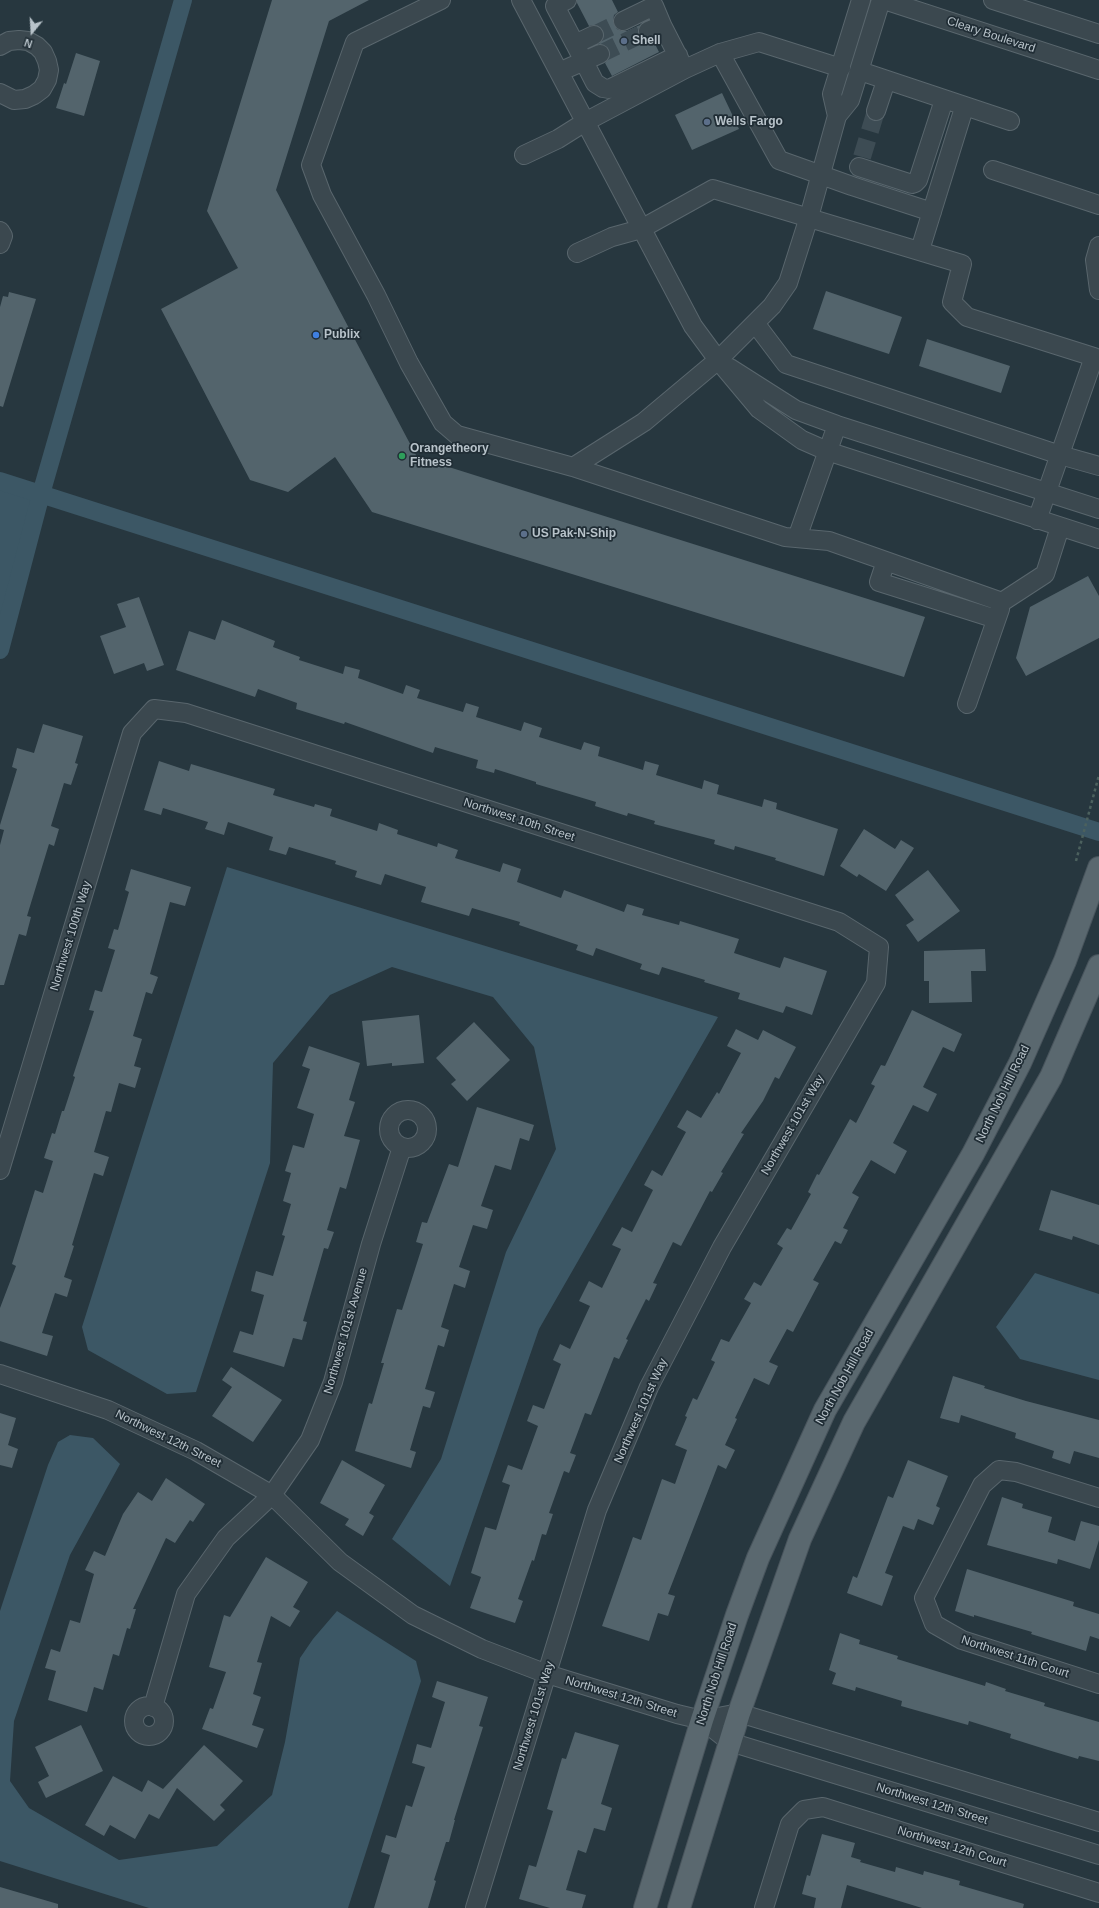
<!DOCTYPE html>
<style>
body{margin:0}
#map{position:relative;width:1099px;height:1908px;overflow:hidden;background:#27373f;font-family:Helvetica,sans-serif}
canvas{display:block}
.north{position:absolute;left:12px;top:12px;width:40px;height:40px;-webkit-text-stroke:3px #202d35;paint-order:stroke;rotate:198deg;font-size:11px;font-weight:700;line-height:16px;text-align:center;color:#b8c3ca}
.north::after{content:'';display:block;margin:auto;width:14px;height:18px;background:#b8c3ca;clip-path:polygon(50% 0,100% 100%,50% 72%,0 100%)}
</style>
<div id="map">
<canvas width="1099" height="1908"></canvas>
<div class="north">N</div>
</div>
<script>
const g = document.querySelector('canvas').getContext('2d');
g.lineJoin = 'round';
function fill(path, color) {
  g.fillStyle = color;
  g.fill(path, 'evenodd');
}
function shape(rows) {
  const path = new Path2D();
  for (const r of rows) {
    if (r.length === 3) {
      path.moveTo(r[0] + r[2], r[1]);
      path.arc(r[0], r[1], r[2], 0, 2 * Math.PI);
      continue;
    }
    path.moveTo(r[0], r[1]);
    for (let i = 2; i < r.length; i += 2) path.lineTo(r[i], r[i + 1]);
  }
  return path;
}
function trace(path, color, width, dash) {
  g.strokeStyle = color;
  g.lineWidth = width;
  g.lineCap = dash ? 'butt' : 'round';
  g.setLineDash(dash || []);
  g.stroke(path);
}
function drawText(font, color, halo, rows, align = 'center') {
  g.font = font + ' Helvetica,sans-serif';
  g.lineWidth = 3.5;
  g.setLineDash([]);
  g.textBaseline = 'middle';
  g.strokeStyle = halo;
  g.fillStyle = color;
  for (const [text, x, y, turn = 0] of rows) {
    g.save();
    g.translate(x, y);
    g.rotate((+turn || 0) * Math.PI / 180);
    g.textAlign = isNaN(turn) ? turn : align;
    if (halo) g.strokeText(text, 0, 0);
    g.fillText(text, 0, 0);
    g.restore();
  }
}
fill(shape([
 [0,481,41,494,0,650],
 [227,867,718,1017,539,1329,450,1586,392,1539,441,1459,506,1252,556,1149,534,1047,493,997,392,967,330,995,273,1063,270,1163,196,1392,167,1394,88,1350,82,1327],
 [1035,1273,1099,1294,1099,1380,1020,1359,996,1327],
 [70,1435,93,1438,120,1464,70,1555,14,1721,10,1781,29,1808,119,1860,217,1846,272,1795,285,1742,300,1658,313,1639,337,1611,416,1661,421,1681,348,1908,149,1908,0,1861,0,1611,48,1465,58,1442]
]), '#3c5765');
trace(shape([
 [0,481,1099,832],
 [0,650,41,494,183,0]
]), '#3c5765', 18);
fill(shape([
 [272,0,369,0,329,21,276,190,417,457,925,617,904,677,372,512,335,457,288,492,250,480,161,309,238,268,207,211],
 [577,0,612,0,618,12,614,15,613,21,617,29,622,31,627,31,640,25,638,30,639,35,646,41,653,40,659,52,612,76,605,63,610,56,610,50,606,45,599,44,604,36,604,31,600,27,595,25,589,26,577,3],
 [76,53,100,61,84,116,56,108,64,83,66,84],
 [722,93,739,129,692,150,675,115],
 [826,291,902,317,889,354,813,329],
 [9,292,36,299,3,407,0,406,0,307,3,296,8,297],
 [927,339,1010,366,1001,393,919,366],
 [1088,576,1099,596,1099,638,1026,676,1016,658,1030,607],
 [139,597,164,665,147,671,144,663,114,674,100,636,126,627,117,604],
 [222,620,275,641,273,647,300,657,299,660,343,674,345,666,360,670,358,678,403,694,406,685,420,690,417,698,463,712,466,703,479,707,476,717,521,731,524,722,542,728,539,737,581,750,584,742,600,747,598,756,643,770,645,761,659,765,656,775,702,789,704,780,719,785,717,794,762,807,764,799,777,803,776,809,838,829,824,876,775,860,776,858,735,846,734,850,714,844,715,840,654,824,655,821,628,813,627,816,595,806,596,802,536,784,536,782,495,769,494,773,476,768,478,760,435,747,433,753,345,722,344,724,296,709,297,703,258,689,255,697,176,670,189,631,215,640],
 [43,724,83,736,75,763,78,764,71,785,64,783,51,826,59,829,54,846,49,844,27,916,31,917,26,936,19,934,4,985,0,985,0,845,4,830,0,829,0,825,17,769,12,767,17,748,34,753],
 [159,761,189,771,191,764,275,789,273,795,314,807,315,804,332,809,330,816,377,831,379,823,398,830,397,834,437,847,438,843,458,850,455,858,500,872,503,863,521,869,517,882,561,898,564,890,624,912,627,904,644,909,642,915,679,925,680,921,739,939,734,953,780,968,784,957,827,971,812,1015,786,1006,783,1013,738,999,740,993,704,982,705,980,662,967,659,975,640,969,642,964,596,948,593,956,576,950,578,945,519,925,520,922,472,908,469,916,421,902,426,887,385,874,381,885,355,877,357,871,335,864,336,861,289,847,286,855,269,850,273,837,228,822,224,835,205,829,208,822,163,808,161,815,144,810],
 [864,829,895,849,901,840,914,848,886,891,859,874,857,877,840,866],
 [131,869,191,887,185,906,170,902,150,974,158,977,152,994,146,992,133,1036,142,1039,134,1066,141,1068,135,1088,119,1083,111,1112,106,1111,94,1152,109,1157,103,1176,94,1173,72,1245,74,1246,64,1277,72,1280,67,1297,55,1293,42,1333,53,1336,47,1356,0,1341,0,1308,16,1266,12,1264,35,1190,43,1193,53,1161,44,1158,52,1133,55,1134,62,1111,64,1111,75,1077,73,1076,94,1011,89,1010,95,990,102,992,115,950,108,948,114,929,118,930,129,892,125,890],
 [928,870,960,911,918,942,906,925,914,920,895,895],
 [985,949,986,971,971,971,972,1002,929,1003,929,981,924,981,924,951],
 [912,1010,962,1034,954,1052,943,1047,923,1087,937,1094,928,1112,913,1105,893,1143,907,1151,895,1174,871,1160,852,1193,859,1197,843,1228,848,1230,841,1244,835,1241,813,1280,819,1283,793,1332,787,1329,769,1362,778,1366,769,1385,754,1378,735,1418,737,1419,725,1445,735,1450,726,1469,718,1465,668,1594,675,1596,668,1616,658,1613,649,1641,602,1626,633,1537,641,1540,662,1479,675,1484,687,1450,675,1445,687,1417,685,1416,693,1398,697,1400,715,1362,711,1360,721,1339,729,1342,751,1303,744,1299,754,1282,761,1286,783,1248,777,1244,787,1228,791,1230,811,1194,808,1192,817,1174,819,1175,850,1119,856,1123,875,1086,871,1084,881,1065,885,1066],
 [419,1015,424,1063,392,1066,392,1063,367,1066,362,1021],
 [474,1022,510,1060,467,1101,451,1084,456,1080,436,1058],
 [736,1029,758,1040,763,1030,796,1047,779,1079,775,1077,763,1101,741,1133,744,1134,721,1172,723,1173,712,1192,710,1191,681,1246,673,1242,653,1283,657,1284,649,1301,646,1299,626,1339,628,1340,619,1359,614,1357,591,1415,585,1413,570,1453,576,1455,569,1473,564,1471,549,1513,553,1514,546,1535,542,1534,534,1561,532,1560,518,1599,523,1601,515,1623,470,1608,481,1577,471,1573,485,1527,496,1530,510,1485,502,1482,508,1465,522,1470,538,1426,527,1421,533,1405,544,1409,561,1364,553,1360,560,1344,570,1349,590,1306,579,1301,589,1281,602,1288,621,1249,612,1245,622,1227,632,1232,653,1190,644,1185,652,1170,662,1176,686,1132,677,1127,687,1110,701,1118,717,1092,719,1094,741,1053,727,1046],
 [309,1046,360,1063,349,1100,355,1102,344,1136,360,1140,346,1189,340,1187,327,1230,334,1232,328,1249,324,1248,303,1321,307,1322,302,1340,293,1338,284,1367,233,1352,240,1331,253,1335,264,1295,251,1291,256,1271,273,1276,285,1236,282,1235,291,1204,283,1201,291,1173,285,1171,293,1145,304,1148,314,1114,297,1108,310,1069,302,1066],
 [477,1107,534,1125,529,1141,520,1138,511,1170,495,1165,481,1206,493,1210,487,1229,473,1225,459,1267,470,1271,465,1288,454,1284,441,1327,449,1330,444,1347,438,1345,425,1389,435,1392,430,1408,423,1406,410,1450,416,1452,411,1468,355,1451,369,1403,372,1404,384,1363,381,1363,397,1309,402,1310,423,1244,416,1242,422,1222,427,1223,449,1164,458,1167],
 [1051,1190,1099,1205,1099,1245,1073,1236,1072,1240,1039,1230],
 [231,1367,282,1400,253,1442,212,1416,232,1387,222,1380],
 [953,1376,985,1386,984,1388,1026,1401,1099,1420,1099,1458,1074,1451,1070,1464,1052,1458,1054,1451,1015,1438,1016,1433,961,1415,959,1423,940,1418],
 [0,1413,16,1418,8,1445,18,1449,12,1468,0,1465],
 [342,1460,385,1485,369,1513,374,1516,363,1536,345,1525,349,1519,320,1503],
 [908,1460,948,1476,936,1506,940,1508,933,1525,918,1519,914,1530,903,1526,885,1573,893,1576,882,1606,847,1593,853,1576,857,1578,888,1496,893,1498],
 [166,1478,205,1504,193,1522,190,1520,175,1543,166,1538,133,1609,136,1609,130,1629,127,1628,119,1656,113,1654,103,1690,94,1687,87,1712,48,1700,56,1671,45,1668,51,1649,60,1652,70,1620,80,1623,94,1574,85,1570,94,1551,105,1556,123,1514,138,1492,152,1501],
 [1002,1497,1023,1504,1022,1508,1052,1517,1048,1532,1075,1541,1081,1521,1099,1526,1099,1540,1090,1569,1058,1559,1057,1564,987,1545],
 [266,1557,308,1582,293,1607,300,1611,290,1627,271,1616,257,1662,262,1663,253,1694,261,1697,252,1725,264,1729,257,1748,202,1729,210,1708,213,1709,226,1672,209,1667,224,1615,230,1617],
 [967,1569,1074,1602,1073,1606,1099,1614,1099,1639,1090,1636,1086,1651,1031,1634,1032,1632,974,1615,974,1617,955,1611],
 [840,1633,860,1640,859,1644,898,1656,897,1659,985,1686,986,1682,1006,1689,1005,1691,1045,1703,1044,1706,1099,1722,1099,1761,1079,1756,1078,1759,1048,1750,1010,1738,1011,1734,969,1721,968,1725,901,1706,902,1701,856,1687,855,1691,832,1684,836,1673,829,1670],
 [437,1681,488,1697,479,1726,483,1727,454,1820,455,1820,449,1842,446,1842,434,1880,436,1881,428,1908,374,1908,390,1855,381,1852,386,1835,396,1838,406,1805,412,1807,425,1767,412,1763,417,1744,431,1748,445,1702,432,1697],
 [81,1725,103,1771,46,1798,38,1782,49,1776,35,1747],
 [575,1732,619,1745,601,1804,612,1808,605,1831,594,1828,586,1853,578,1850,566,1890,586,1895,582,1908,550,1908,519,1899,529,1865,536,1867,553,1811,547,1809,562,1758,566,1759],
 [204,1745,243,1781,220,1805,225,1810,214,1821,177,1788,159,1819,149,1814,135,1839,110,1825,104,1836,85,1825,113,1776,142,1792,148,1780,163,1789],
 [822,1834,855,1843,851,1857,861,1860,860,1862,895,1872,896,1867,923,1875,924,1871,960,1881,959,1885,1024,1904,1023,1908,922,1908,847,1885,841,1908,814,1908,816,1898,802,1894,807,1875,810,1876],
 [0,1887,58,1904,58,1908,0,1908]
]), '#53646c');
trace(shape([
 [594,35,623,21],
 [600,54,648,31],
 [862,157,876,111]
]), '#3d4c54', 18, [18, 9]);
const minor = shape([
 [441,0,355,42,311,165,322,195,376,295,409,363,443,423,457,435,573,467,644,422,718,360,772,306,788,283,809,217,837,116,850,100,881,0],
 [521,0,693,326,718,360,759,409,802,440,827,451,1099,539],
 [567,0,555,6,575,44],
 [884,0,1099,70],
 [993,0,1099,34],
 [623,21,654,6,662,25],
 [648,31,662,25,683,66],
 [594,35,575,44,595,83,603,88,609,89,678,55],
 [0,46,9,41,19,40,28,41,37,46,43,52,47,61,49,70,47,80,42,89,34,95,25,99,14,100,0,93],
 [720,53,779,160,852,186,932,212],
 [860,71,1010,121],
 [559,72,600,54],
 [876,111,886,81],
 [837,116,832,94,861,0],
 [524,155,558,139,585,122,685,69,720,53,759,42,841,68],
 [859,167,912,184,915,183,918,180,944,100],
 [993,170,1099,205],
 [0,231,3,236,0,244],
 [1099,246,1095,260,1099,290],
 [920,250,964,108],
 [577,253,612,237,641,229,713,189,962,264,952,302,967,317,1094,357,1037,520],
 [755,323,786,364,1060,455,1099,466],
 [730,368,796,410,837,425,1099,509],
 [573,467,785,537,829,541,1002,602,1045,574,1060,527],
 [797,538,837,425],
 [886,561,879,582,996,619],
 [967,704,1000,609],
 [408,1129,19],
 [0,1170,132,733,154,709,186,713,839,922,879,947,876,983,722,1247,649,1387,597,1510,475,1908],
 [0,1374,108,1410,196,1451,272,1495,340,1562,413,1615,482,1649,547,1674,677,1714,702,1720,730,1742,1099,1855],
 [1099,1498,1016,1472,999,1470,982,1485,924,1598,934,1624,962,1640,1099,1684],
 [149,1721,15],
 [153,1707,186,1594,226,1538,272,1495,310,1440,333,1382,371,1244,402,1147],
 [702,1720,739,1713,1099,1822],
 [764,1908,790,1824,804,1810,823,1807,1099,1893]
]);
const major = shape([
 [645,1908,702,1720,737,1615,758,1558,825,1410,973,1154,1020,1063,1065,961,1099,868],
 [679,1908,739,1713,800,1539,854,1422,1051,1077,1099,966]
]);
trace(minor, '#59666d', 20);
trace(major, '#48545c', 24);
trace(shape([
 [1076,861,1099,775]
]), '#4c615e', 2.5, [3, 3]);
trace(minor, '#3b484f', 18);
trace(major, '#5a686f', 22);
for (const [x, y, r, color] of [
 [624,41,4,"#5c6f8a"],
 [707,122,4,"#5c6f8a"],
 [316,335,4,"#3f7fe0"],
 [402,456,4,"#2e9e5b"],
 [524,534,4,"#5c6f8a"]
]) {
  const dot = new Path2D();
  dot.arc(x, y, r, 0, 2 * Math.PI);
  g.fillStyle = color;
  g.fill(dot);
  trace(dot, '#202d35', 1.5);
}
drawText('12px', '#b8c3ca', '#202d35', [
 ["Cleary Boulevard",991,35,18],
 ["Northwest 10th Street",519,820,18],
 ["Northwest 100th Way",71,936,-73],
 ["North Nob Hill Road",1003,1094,-64],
 ["Northwest 101st Way",793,1125,-60],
 ["Northwest 101st Avenue",346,1331,-74],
 ["North Nob Hill Road",845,1377,-61],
 ["Northwest 101st Way",641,1411,-66],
 ["Northwest 12th Street",168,1439,26],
 ["Northwest 11th Court",1015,1657,18],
 ["North Nob Hill Road",717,1674,-72],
 ["Northwest 12th Street",621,1697,17],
 ["Northwest 101st Way",534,1716,-73],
 ["Northwest 12th Street",932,1804,17],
 ["Northwest 12th Court",952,1847,17]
]);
drawText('bold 12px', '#b8c3ca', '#202d35', [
 ["Shell",632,41],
 ["Wells Fargo",715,122],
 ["Publix",324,335],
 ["Orangetheory",410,449],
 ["Fitness",410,463],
 ["US Pak-N-Ship",532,534]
], 'left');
</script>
